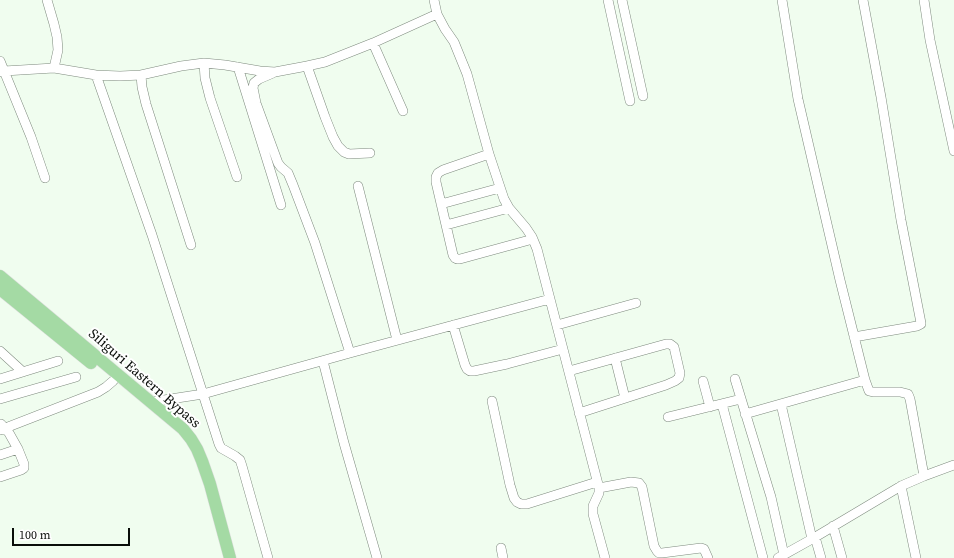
<!DOCTYPE html>
<style>
body{margin:0}
#map{position:relative;width:954px;height:558px;overflow:hidden;background:#f0fdef;font-family:"Source Serif 4",serif}
canvas{display:block}
.scale{position:absolute;left:12px;top:528px;width:118px;height:18px;box-sizing:border-box;border:2px solid #090d09;border-top:0;padding-left:5px;font-size:12px;line-height:14px;white-space:nowrap;color:#090d09;-webkit-text-stroke:3px #fff;paint-order:stroke}
</style>
<div id="map">
<canvas width="954" height="558"></canvas>
<div class="scale">100 m</div>
</div>
<script>
const g = document.querySelector('canvas').getContext('2d');
g.lineJoin = 'round';
function shape(rows) {
  const path = new Path2D();
  for (const r of rows) {
    path.moveTo(r[0], r[1]);
    for (let i = 2; i < r.length; i += 2) path.lineTo(r[i], r[i + 1]);
  }
  return path;
}
function trace(path, color, width, dash) {
  g.strokeStyle = color;
  g.lineWidth = width;
  g.lineCap = dash ? 'butt' : 'round';
  g.setLineDash(dash || []);
  g.stroke(path);
}
function drawText(font, color, halo, rows, align = 'center') {
  g.font = font + ' "Source Serif 4",serif';
  g.lineWidth = 4;
  g.setLineDash([]);
  g.textBaseline = 'middle';
  g.strokeStyle = halo;
  g.fillStyle = color;
  for (const [text, x, y, turn = 0] of rows) {
    g.save();
    g.translate(x, y);
    g.rotate((+turn || 0) * Math.PI / 180);
    g.textAlign = isNaN(turn) ? turn : align;
    if (halo) g.strokeText(text, 0, 0);
    g.fillText(text, 0, 0);
    g.restore();
  }
}
const minor = shape([
 [47,0,54,24,57,37,58,50,54,68],
 [434,0,437,14,445,29,454,42,467,74,489,154,504,199,509,208,526,228,532,237,537,249,599,488,599,493,593,506,593,514,605,558],
 [608,0,630,101],
 [622,0,643,96],
 [782,0,798,99,840,280,865,380,869,391,873,392,900,392,908,394,910,399,924,476],
 [924,0,930,40,954,151],
 [373,43,403,111],
 [0,61,31,137,45,178],
 [204,63,205,78,210,98,237,177],
 [307,66,325,117,333,137,338,146,344,152,349,154,370,153],
 [238,67,281,205],
 [0,72,4,71,54,68,96,75,120,76,141,75,181,66,204,63,225,65,260,71,275,72,307,66,325,62,373,43,437,14],
 [273,73,259,79,254,83,253,88,256,103,278,163,281,167,288,173,293,185,315,243,350,353],
 [96,75,152,235,219,444,221,448,235,456,240,460,242,466,268,558],
 [141,75,142,87,146,104,191,245],
 [489,154,443,170,438,173,436,177,436,182,453,255,455,258,457,259,460,259,533,239],
 [358,186,397,340],
 [441,204,500,188],
 [446,225,509,208],
 [453,325,465,365,467,369,470,371,474,371,507,364,563,349],
 [557,325,636,303],
 [854,337,917,326,921,324,921,323,901,220,881,97,863,0],
 [0,351,23,372],
 [615,358,625,398],
 [323,361,344,443,377,558],
 [569,371,666,344,670,344,674,347,680,373,679,378,675,381,666,385,579,413],
 [0,379,58,361],
 [735,379,771,497,784,555],
 [703,381,710,407],
 [0,399,76,377],
 [492,401,510,485,514,498,517,502,521,504,527,504,597,482],
 [151,402,203,394,350,353,550,299],
 [722,404,763,558],
 [781,404,812,539],
 [745,414,865,380],
 [668,417,741,399],
 [0,430,98,392,106,387,113,381],
 [0,455,18,449],
 [0,477,21,470,24,468,24,464,18,449,9,433,1,424],
 [901,486,916,558],
 [599,488,631,482,639,483,642,487,654,546,657,551,659,553,662,553,701,548,704,549,708,558],
 [833,526,842,558],
 [815,537,821,558],
 [501,548,503,558],
 [778,558,812,539,901,486,924,476,954,465]
]);
const major = shape([
 [0,276,183,429,191,439,197,449,202,461,210,484,230,558],
 [0,289,91,363]
]);
trace(minor, '#7e8a7e', 10);
trace(major, '#ddd', 13);
trace(minor, '#fff', 9);
trace(major, '#a4daa4', 12);
drawText('14px', '#090d09', '#fff', [
 ["Siliguri Eastern Bypass",144,379,41]
]);
</script>
